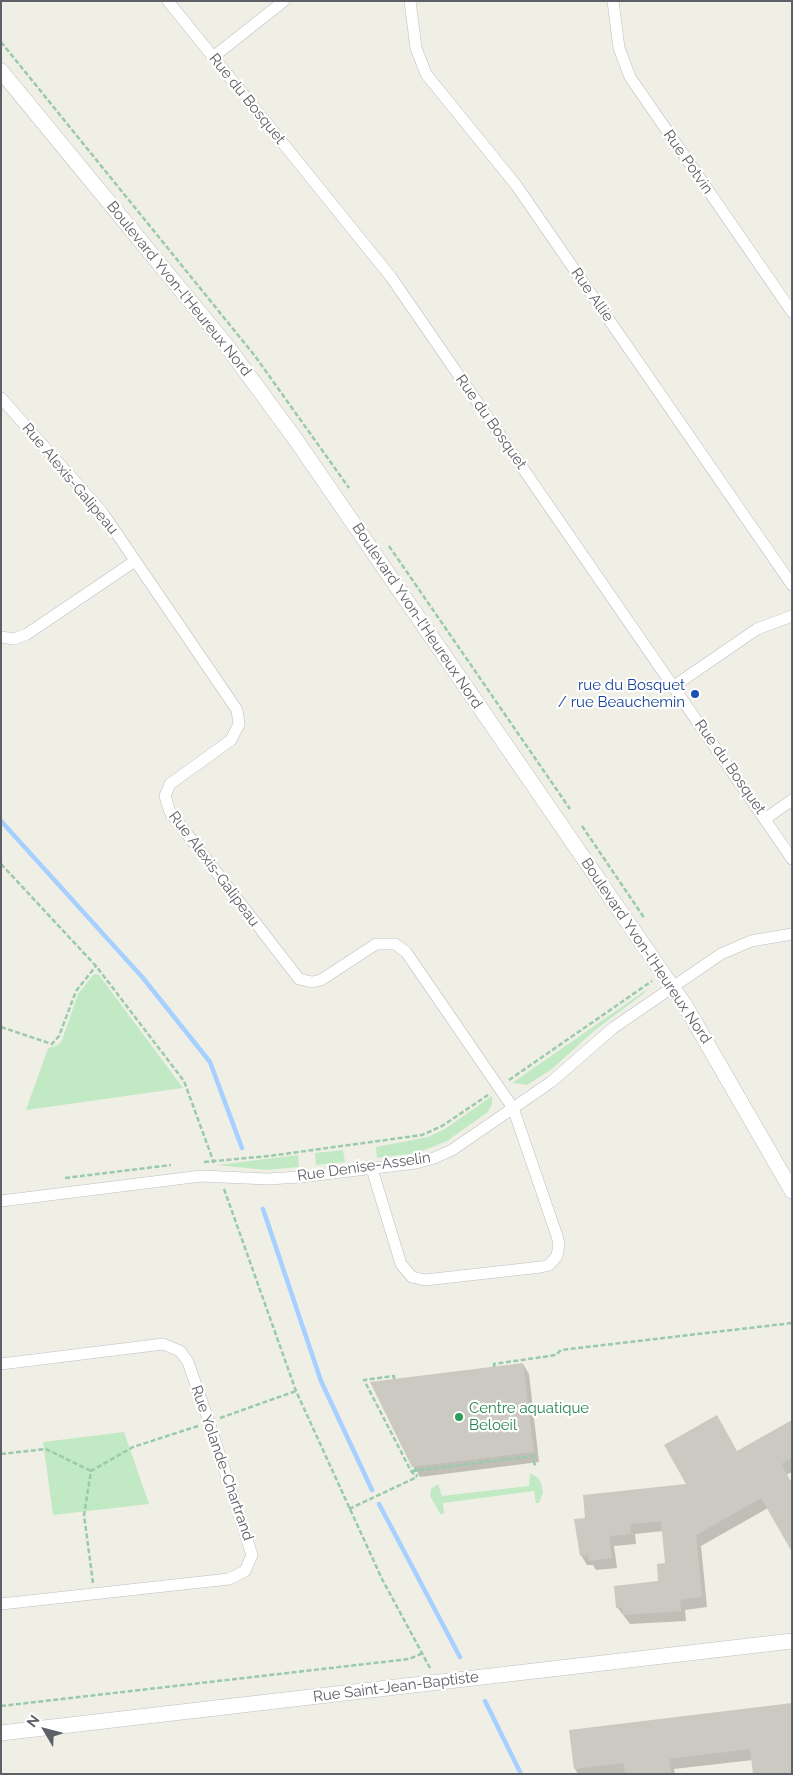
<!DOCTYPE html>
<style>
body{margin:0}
#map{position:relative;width:793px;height:1775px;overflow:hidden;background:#f0efe5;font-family:Raleway,sans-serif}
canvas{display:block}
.frame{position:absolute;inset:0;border:2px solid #5d6066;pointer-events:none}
.north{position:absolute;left:20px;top:1705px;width:50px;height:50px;-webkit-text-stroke:4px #fff;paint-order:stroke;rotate:307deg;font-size:14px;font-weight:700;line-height:20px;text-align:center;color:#5d6066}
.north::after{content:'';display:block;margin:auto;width:18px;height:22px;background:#5d6066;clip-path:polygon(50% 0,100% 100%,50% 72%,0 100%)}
</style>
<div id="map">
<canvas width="793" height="1775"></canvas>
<div class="frame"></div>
<div class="north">N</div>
</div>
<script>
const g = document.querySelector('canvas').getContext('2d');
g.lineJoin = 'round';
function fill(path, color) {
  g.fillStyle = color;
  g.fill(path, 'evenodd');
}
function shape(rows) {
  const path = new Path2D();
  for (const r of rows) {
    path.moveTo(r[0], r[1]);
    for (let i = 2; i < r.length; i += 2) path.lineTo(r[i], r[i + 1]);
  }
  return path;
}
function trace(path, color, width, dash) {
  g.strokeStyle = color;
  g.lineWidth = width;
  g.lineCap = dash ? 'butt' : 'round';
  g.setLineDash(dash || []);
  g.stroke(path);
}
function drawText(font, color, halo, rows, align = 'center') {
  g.font = font + ' Raleway,sans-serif';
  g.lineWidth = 4.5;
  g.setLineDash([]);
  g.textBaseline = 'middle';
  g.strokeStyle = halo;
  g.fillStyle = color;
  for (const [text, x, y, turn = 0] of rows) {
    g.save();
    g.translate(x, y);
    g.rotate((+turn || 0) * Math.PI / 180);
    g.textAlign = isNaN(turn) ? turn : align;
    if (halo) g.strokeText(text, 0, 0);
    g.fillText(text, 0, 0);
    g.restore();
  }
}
fill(shape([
 [94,974,99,975,183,1088,26,1110,48,1048,58,1045,62,1040,78,994],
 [649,988,643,994,595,1030,552,1069,527,1085,512,1083],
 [492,1096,492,1104,488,1112,447,1141,417,1153,377,1158,376,1147,428,1137,445,1129],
 [343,1150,345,1162,316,1165,315,1153],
 [298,1155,299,1167,266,1170,217,1165],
 [124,1432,149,1504,53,1515,43,1442],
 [530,1473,538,1478,541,1483,543,1493,539,1503,536,1503,534,1491,443,1503,444,1513,441,1515,430,1496,431,1489,438,1484,442,1496,529,1486]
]), '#c1e9c4');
fill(shape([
 [523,1364,529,1374,539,1462,420,1477,414,1466],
 [792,1421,792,1472,786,1475,768,1508,701,1546,707,1607,685,1610,686,1621,630,1624,617,1607,660,1583,667,1565,663,1531,635,1534,636,1544,614,1546,617,1568,596,1570,593,1565,587,1565,581,1555,587,1519,688,1485,737,1452],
 [792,1704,753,1760,674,1769,675,1774,578,1774,575,1769]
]), '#0003');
trace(shape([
 [1,821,143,978,210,1062,242,1148],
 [263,1209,321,1381,372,1490],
 [379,1504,460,1657],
 [485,1701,521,1774]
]), '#a6d0ff', 4.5);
fill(shape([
 [523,1363,534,1452,412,1467,370,1382],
 [717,1415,737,1451,792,1420,792,1458,781,1464,792,1483,792,1552,761,1498,696,1535,702,1597,680,1600,681,1611,623,1615,622,1607,616,1608,614,1586,658,1581,657,1564,665,1563,661,1521,630,1524,631,1534,609,1536,612,1558,589,1561,588,1555,580,1556,574,1519,585,1518,583,1495,686,1484,664,1445],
 [792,1703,792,1774,753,1774,750,1749,669,1759,671,1774,625,1774,624,1763,574,1769,569,1730]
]), '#cbc9c2');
const minor = shape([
 [168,1,391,277,792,859],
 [410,1,416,48,426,74,516,185,792,585],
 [613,1,619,48,630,77,792,312],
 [213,57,284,1],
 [1,398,102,512,237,710,239,724,231,740,170,784,165,796,170,812,299,979,312,982,321,980,376,944,395,944,406,952,513,1108,557,1236,559,1244,557,1256,549,1265,541,1267,425,1280,412,1277,401,1264,372,1169],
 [1,637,14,639,27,634,135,561],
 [674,686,757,629,792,616],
 [765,819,792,800],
 [1,1201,201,1176,268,1179,300,1177,416,1163,434,1158,452,1150,551,1082,613,1028,721,954,751,941,792,934],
 [1,1364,163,1344,180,1351,188,1362,209,1422,252,1555,245,1571,229,1579,1,1604]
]);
const tertiary = shape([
 [1,71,227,346,296,440,686,1007,792,1191],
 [1,1733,792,1641]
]);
trace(minor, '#bdbec4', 12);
trace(tertiary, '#bdbec4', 16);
trace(shape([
 [1,42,255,356,349,488],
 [389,546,570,809],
 [582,826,645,919],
 [1,864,96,966,184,1081,214,1163],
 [1,1027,52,1044,59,1036,76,991,96,966],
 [509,1080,652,981],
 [204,1162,269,1156,422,1135,442,1126,488,1095],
 [65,1178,171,1165],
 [224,1189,296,1391,382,1579,430,1668],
 [494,1367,494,1364,556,1355,561,1350,578,1348,792,1323],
 [394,1379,394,1376,364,1380,411,1471,417,1477],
 [220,1418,296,1391],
 [1,1454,46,1449,91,1471],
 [415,1467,417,1476],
 [411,1471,533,1456,535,1466],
 [349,1509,417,1477],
 [93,1583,84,1515,91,1471,133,1447,198,1426],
 [1,1706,409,1659,423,1653]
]), '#99caac', 2.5, [5, 2.5]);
trace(minor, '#fff', 11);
trace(tertiary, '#fff', 15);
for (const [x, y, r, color] of [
 [695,694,5,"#1a4fb4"],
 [459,1417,5,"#2e9e5b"]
]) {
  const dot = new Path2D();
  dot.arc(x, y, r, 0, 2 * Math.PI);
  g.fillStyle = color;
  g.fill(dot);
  trace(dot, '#fff', 2);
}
drawText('15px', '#5d6066', '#fff', [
 ["Rue du Bosquet",247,99,51],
 ["Rue Potvin",688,162,55],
 ["Boulevard Yvon-l'Heureux Nord",179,289,51],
 ["Rue Allie",592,295,55],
 ["Rue du Bosquet",491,422,55],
 ["Rue Alexis-Galipeau",70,479,50],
 ["Boulevard Yvon-l'Heureux Nord",417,616,56],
 ["Rue du Bosquet",730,767,55],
 ["Rue Alexis-Galipeau",214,869,53],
 ["Boulevard Yvon-l'Heureux Nord",646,951,56],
 ["Rue Denise-Asselin",364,1167,-8],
 ["Rue Yolande-Chartrand",222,1463,71],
 ["Rue Saint-Jean-Baptiste",396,1687,-7]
]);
drawText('15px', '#164399', '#fff', [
 ["rue du Bosquet",685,685],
 ["/ rue Beauchemin",685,702]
], 'right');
drawText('15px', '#27864d', '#fff', [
 ["Centre aquatique",469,1408],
 ["Beloeil",469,1425]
], 'left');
</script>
